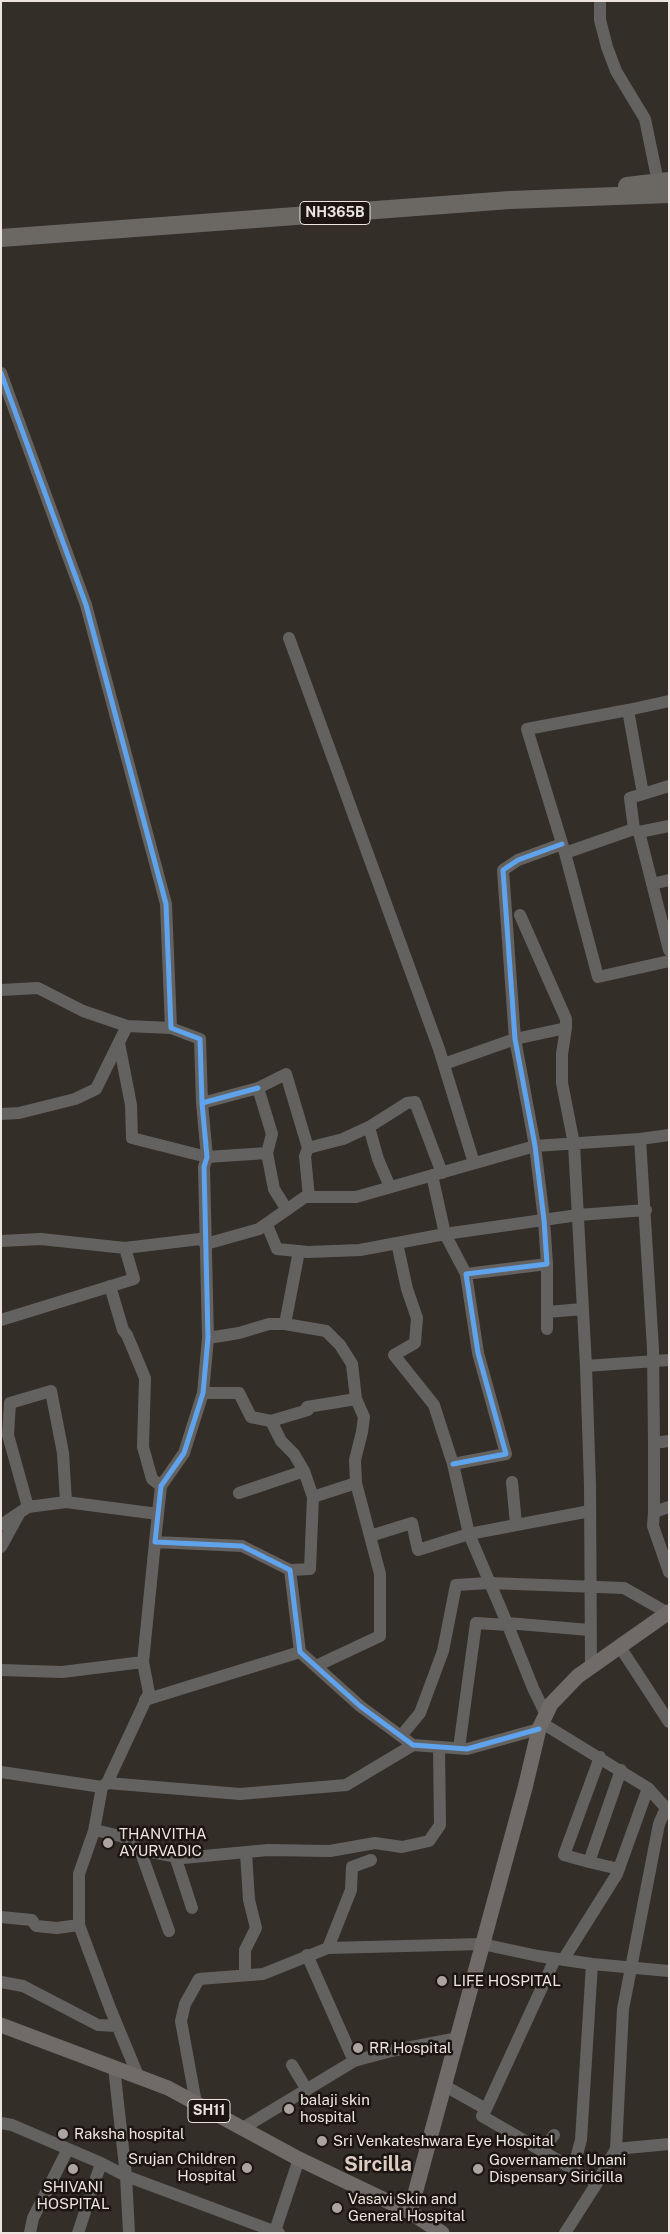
<!DOCTYPE html>
<style>
body{margin:0}
#map{position:relative;width:670px;height:2234px;overflow:hidden;background:#342e29;font-family:"Public Sans",sans-serif}
canvas{display:block}
.frame{position:absolute;inset:0;border:2px solid #ede4df;pointer-events:none}
</style>
<div id="map">
<canvas width="670" height="2234"></canvas>
<div class="frame"></div>
</div>
<script>
const g = document.querySelector('canvas').getContext('2d');
g.lineJoin = 'round';
function shape(rows) {
  const path = new Path2D();
  for (const r of rows) {
    path.moveTo(r[0], r[1]);
    for (let i = 2; i < r.length; i += 2) path.lineTo(r[i], r[i + 1]);
  }
  return path;
}
function trace(path, color, width, dash) {
  g.strokeStyle = color;
  g.lineWidth = width;
  g.lineCap = dash ? 'butt' : 'round';
  g.setLineDash(dash || []);
  g.stroke(path);
}
function drawText(font, color, halo, rows, align = 'center') {
  g.font = font + ' "Public Sans",sans-serif';
  g.lineWidth = 5;
  g.setLineDash([]);
  g.textBaseline = 'middle';
  g.strokeStyle = halo;
  g.fillStyle = color;
  for (const [text, x, y, turn = 0] of rows) {
    g.save();
    g.translate(x, y);
    g.rotate((+turn || 0) * Math.PI / 180);
    g.textAlign = isNaN(turn) ? turn : align;
    if (halo) g.strokeText(text, 0, 0);
    g.fillText(text, 0, 0);
    g.restore();
  }
}
trace(shape([
 [600,1,600,20,607,47,616,71,645,119,658,182],
 [1,373,86,605,166,904,171,1028,200,1039,202,1103],
 [289,638,439,1049,474,1163],
 [669,701,628,710,527,729,565,853,598,977,669,961],
 [628,710,643,794,630,798,634,829],
 [643,794,669,786],
 [639,832,669,826],
 [565,853,634,829,639,832,669,950],
 [652,884,669,880],
 [520,915,566,1019,566,1028,562,1054,562,1083,574,1144,586,1366,590,1485,591,1667],
 [1,990,38,988,83,1011,127,1026,171,1028],
 [119,1043,131,1105,132,1138,207,1157,267,1153],
 [444,1064,515,1039,566,1028],
 [258,1088,202,1103,207,1157,204,1167,208,1338,203,1393,184,1453,161,1486,155,1542,242,1546,290,1570,300,1652,360,1706,413,1745,467,1749,539,1729],
 [1,1114,19,1113,75,1099,96,1089,127,1026],
 [369,1127,407,1103,415,1102,442,1173],
 [432,1175,445,1234,466,1274],
 [309,1197,305,1156,308,1148,343,1139,369,1127,378,1159,390,1187],
 [287,1210,274,1189,267,1153,272,1134,258,1088,286,1074,308,1148],
 [267,1225,277,1249,308,1252,360,1250,445,1234,578,1215,646,1210],
 [1,1241,41,1239,125,1248,200,1239,206,1244,259,1229,305,1197,356,1197,535,1146,640,1139],
 [397,1243,407,1289,417,1318,415,1343,394,1355,434,1405,453,1464,469,1534,507,1623],
 [547,1264,547,1329],
 [110,1286,123,1330,127,1335,145,1378,143,1447,152,1479,161,1486],
 [547,1312,583,1309],
 [1,1320,134,1279,125,1248],
 [285,1324,299,1251],
 [208,1338,239,1333,269,1324,285,1324,326,1331,340,1345,352,1364,356,1399,364,1417,362,1432,355,1460,356,1483,380,1574,380,1636,316,1666],
 [586,1366,669,1360],
 [203,1393,239,1393,251,1417,271,1421,308,1410,307,1407,356,1399],
 [271,1421,281,1441,294,1454,304,1471,313,1497],
 [669,1441,654,1443,654,1512,669,1507],
 [654,1443,653,1349,640,1139,669,1135],
 [453,1464,506,1454,478,1353,466,1274,547,1264,544,1220,535,1146,515,1039,503,870,518,860,562,844],
 [512,1482,516,1524],
 [239,1493,304,1471],
 [28,1507,8,1435,10,1403,51,1391,63,1453,66,1502],
 [654,1512,653,1526,669,1572],
 [1,1525,28,1507,66,1502,158,1514],
 [370,1536,412,1523,418,1550,469,1534,590,1511],
 [1,1547,19,1514],
 [290,1570,310,1569,313,1497,356,1483],
 [620,1647,669,1722],
 [1,1670,62,1672,143,1662],
 [145,1700,300,1652],
 [546,1715,533,1688,507,1623,589,1630],
 [542,1723,648,1788],
 [401,1736,420,1713,443,1651,456,1585,489,1583,624,1588,668,1613],
 [459,1748,476,1623,508,1625],
 [1,1772,102,1787],
 [107,1783,240,1794,346,1785,413,1745],
 [669,1811,666,1808,659,1824,623,2009,616,2149,669,2144],
 [95,1830,124,1837,140,1850,183,1858,268,1850,330,1851,375,1843,402,1847,429,1841,440,1825,439,1747],
 [140,1850,169,1931],
 [175,1856,192,1908],
 [589,1862,564,1855,600,1757],
 [619,1869,589,1862,621,1770],
 [1,1917,32,1920,36,1926,57,1928,79,1925],
 [328,1948,351,1890,352,1867,371,1860],
 [563,1960,617,1874,648,1788,666,1808],
 [245,1974,245,1950,256,1928,249,1900,246,1853],
 [1,1982,23,1986,98,2025,117,2026],
 [354,2061,391,2051,458,2038],
 [292,2065,307,2090],
 [114,2067,126,2176,129,2233],
 [139,2078,110,2008,79,1925,79,1874,94,1831,102,1787,107,1783,149,1693,143,1662,155,1542],
 [445,2086,486,2109,555,1959],
 [196,2103,181,2021,185,2004,199,1979,263,1974,328,1948,482,1944,538,1956,592,1964,669,1971],
 [486,2109,482,2116,597,2183,616,2149],
 [1,2123,12,2125,101,2163],
 [243,2128,354,2061,307,1955],
 [541,2151,554,2135],
 [573,2169,581,2140,592,1964],
 [275,2231,299,2159],
 [30,2233,33,2218,68,2149],
 [78,2233,101,2163,126,2176,279,2233],
 [565,2233,597,2183]
]), '#646260', 12);
trace(shape([
 [1,2025,168,2088,299,2159,410,2212,442,2233],
 [410,2212,525,1788,539,1729,551,1704,578,1676,669,1612]
]), '#706b69', 15);
trace(shape([
 [627,186,669,181],
 [1,238,510,200,669,194]
]), '#6b6864', 18);
trace(shape([
 [1,373,86,605,166,904,171,1028,200,1039,202,1103],
 [258,1088,202,1103,207,1157,204,1167,208,1338,203,1393,184,1453,161,1486,155,1542,242,1546,290,1570,300,1652,360,1706,413,1745,467,1749,539,1729],
 [453,1464,506,1454,478,1353,466,1274,547,1264,544,1220,535,1146,515,1039,503,870,518,860,562,844]
]), '#60a3ed', 5);
for (const [x, y, r, color] of [
 [108,1843,6,"#aca49f"],
 [442,1981,6,"#aca49f"],
 [358,2048,6,"#aca49f"],
 [289,2109,6,"#aca49f"],
 [63,2134,6,"#aca49f"],
 [322,2141,6,"#aca49f"],
 [247,2168,6,"#aca49f"],
 [73,2169,6,"#aca49f"],
 [478,2169,6,"#aca49f"],
 [337,2208,6,"#aca49f"]
]) {
  const dot = new Path2D();
  dot.arc(x, y, r, 0, 2 * Math.PI);
  g.fillStyle = color;
  g.fill(dot);
  trace(dot, '#1c1612', 2);
}
for (const [x, y, w] of [
 [335,213,70],
 [209,2111,42]
]) {
  const box = new Path2D();
  box.roundRect(x - w / 2, y - 11.5, w, 23, 4);
  g.fillStyle = '#1c1612';
  g.fill(box);
  trace(box, '#ede4df', 1);
}
drawText('bold 14px', '#ede4df', null, [
 ["NH365B",335,213],
 ["SH11",209,2111]
]);
drawText('15px', '#ede4df', '#1c1612', [
 ["THANVITHA",119,1834],
 ["AYURVADIC",119,1851],
 ["LIFE HOSPITAL",453,1981],
 ["RR Hospital",369,2048],
 ["balaji skin",300,2100],
 ["hospital",300,2117],
 ["Raksha hospital",74,2134],
 ["Sri Venkateshwara Eye Hospital",333,2141],
 ["Srujan Children",236,2159,"right"],
 ["Hospital",236,2176,"right"],
 ["Governament Unani",489,2160],
 ["Dispensary Siricilla",489,2177],
 ["SHIVANI",73,2187,"center"],
 ["HOSPITAL",73,2204,"center"],
 ["Vasavi Skin and",348,2199],
 ["General Hospital",348,2216]
], 'left');
drawText('bold 20px', '#dcccc1', '#1c1612', [
 ["Sircilla",378,2165]
]);
</script>
